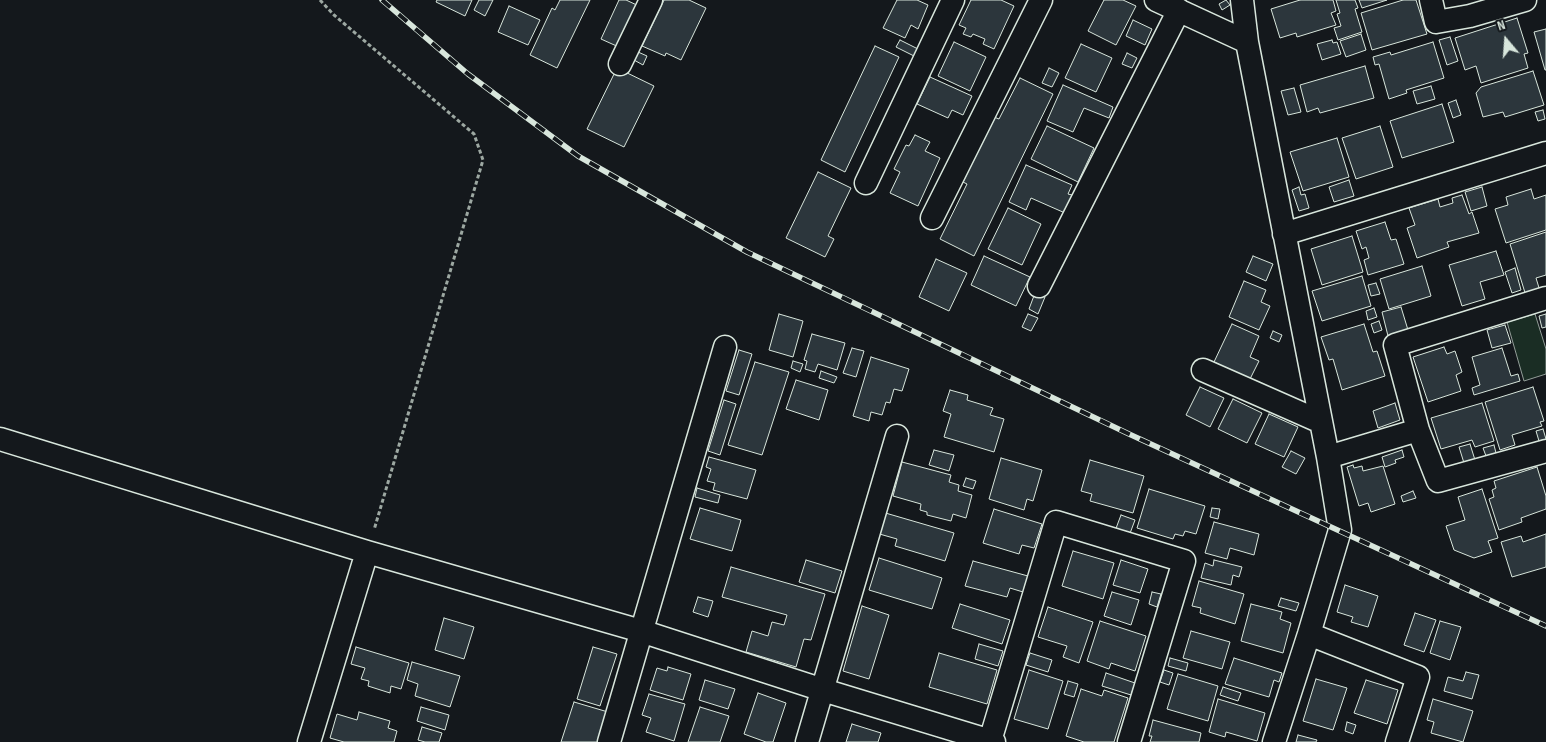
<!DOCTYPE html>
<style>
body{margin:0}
#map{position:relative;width:1546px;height:742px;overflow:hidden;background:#14181c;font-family:"Sofia Sans Condensed",sans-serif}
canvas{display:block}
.north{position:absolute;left:1481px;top:15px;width:50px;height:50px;-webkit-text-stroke:4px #14181c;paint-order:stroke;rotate:342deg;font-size:14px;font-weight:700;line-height:20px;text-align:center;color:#d8e6dc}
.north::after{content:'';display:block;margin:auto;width:18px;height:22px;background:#d8e6dc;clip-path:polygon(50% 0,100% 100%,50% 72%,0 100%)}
</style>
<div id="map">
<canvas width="1546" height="742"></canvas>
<div class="north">N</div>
</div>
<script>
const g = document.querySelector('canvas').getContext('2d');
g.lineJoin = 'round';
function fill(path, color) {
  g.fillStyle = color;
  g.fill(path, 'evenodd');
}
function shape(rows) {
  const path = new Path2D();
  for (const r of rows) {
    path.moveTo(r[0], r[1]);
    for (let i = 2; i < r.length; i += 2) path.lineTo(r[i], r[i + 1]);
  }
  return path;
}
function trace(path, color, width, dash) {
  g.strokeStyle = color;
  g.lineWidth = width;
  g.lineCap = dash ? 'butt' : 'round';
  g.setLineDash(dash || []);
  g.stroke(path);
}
const green = shape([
 [1535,314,1546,349,1546,374,1524,381,1507,322,1535,314]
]);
fill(green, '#1a2d24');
trace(green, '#939e99', 1);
const building = shape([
 [437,0,472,0,465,16,436,2,437,0],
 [479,0,493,0,485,16,474,10,479,0],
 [560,0,590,0,557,68,530,55,552,8,555,10,560,0],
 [619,0,626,0,641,7,621,48,601,39,619,0],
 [664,0,689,0,706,8,681,60,666,53,665,56,642,46,664,0],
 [897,0,917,0,928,5,918,29,911,25,905,38,883,28,897,0],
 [971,0,1001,0,1014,6,994,49,983,44,985,39,973,34,971,37,963,34,966,28,959,25,971,0],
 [1104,0,1123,0,1136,6,1116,45,1088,31,1104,0],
 [1226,0,1230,5,1222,10,1219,4,1226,0],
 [1300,0,1333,0,1336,11,1331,13,1336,25,1297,37,1296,33,1280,38,1271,9,1300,0],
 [1336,0,1355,0,1358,8,1355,9,1362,32,1338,40,1334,28,1341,26,1337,14,1340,13,1336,0],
 [1359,0,1387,0,1362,8,1359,0],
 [1403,0,1416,0,1427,34,1372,50,1361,13,1403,0],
 [509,6,540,20,528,45,498,32,509,6],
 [1517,18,1528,53,1524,54,1528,68,1481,83,1476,66,1465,70,1455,38,1517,18],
 [1133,20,1152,29,1145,45,1126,36,1133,20],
 [1546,29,1546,70,1545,70,1534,32,1546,29],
 [1361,34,1366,50,1346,57,1340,41,1361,34],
 [1450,37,1458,61,1447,65,1439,40,1450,37],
 [900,40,920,50,916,57,896,47,900,40],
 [1332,40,1333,43,1337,42,1341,54,1322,60,1317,44,1332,40],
 [954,42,986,57,970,91,938,76,954,42],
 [1433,42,1444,78,1406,90,1407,93,1389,99,1379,64,1375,65,1373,57,1390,52,1391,55,1433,42],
 [1081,44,1112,58,1096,92,1065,78,1081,44],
 [875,46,899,57,845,172,821,160,875,46],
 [638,52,647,56,643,65,634,60,638,52],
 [1127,53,1137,58,1132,68,1122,64,1127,53],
 [1365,66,1374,98,1320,113,1318,108,1307,112,1300,85,1365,66],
 [617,68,654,86,624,147,587,129,617,68],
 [1049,68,1059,73,1052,87,1042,83,1049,68],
 [1533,71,1544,105,1505,117,1503,112,1483,117,1476,93,1481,87,1533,71],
 [930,77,972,96,963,115,952,110,948,118,917,104,930,77],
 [1020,78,1053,94,974,256,940,239,967,184,963,182,994,117,999,119,1020,78],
 [1063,85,1113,107,1109,118,1084,108,1073,132,1047,121,1063,85],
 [1431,86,1435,99,1417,104,1413,91,1431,86],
 [1294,88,1301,112,1288,115,1281,91,1294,88],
 [1456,100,1461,115,1453,118,1448,103,1456,100],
 [1442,104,1454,142,1402,158,1390,121,1442,104],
 [1543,110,1545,119,1538,121,1535,112,1543,110],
 [1047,126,1094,148,1078,182,1031,159,1047,126],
 [1380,126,1393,167,1356,179,1342,138,1380,126],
 [915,135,930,142,925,151,940,158,918,206,890,193,900,172,894,169,906,145,909,146,915,135],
 [1337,138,1349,177,1303,191,1290,152,1337,138],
 [1026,165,1072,185,1068,194,1072,195,1065,213,1031,198,1026,210,1009,202,1026,165],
 [818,172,851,188,828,236,834,239,825,257,786,238,818,172],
 [1349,180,1354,196,1334,202,1329,187,1349,180],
 [1299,187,1301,195,1305,194,1309,208,1299,211,1292,190,1299,187],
 [1482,187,1487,206,1471,211,1465,192,1482,187],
 [1531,189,1534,199,1546,195,1546,230,1506,243,1495,209,1508,205,1506,197,1531,189],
 [1462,195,1469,214,1472,212,1479,233,1447,242,1449,247,1417,258,1407,228,1415,225,1409,208,1438,199,1440,207,1453,203,1452,198,1462,195],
 [1008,208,1041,224,1022,265,988,249,1008,208],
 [1385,222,1391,240,1396,239,1404,264,1368,275,1364,260,1369,258,1366,247,1362,249,1356,231,1385,222],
 [1546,232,1546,275,1536,278,1540,291,1526,296,1510,244,1546,232],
 [1352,236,1363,272,1322,285,1311,249,1352,236],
 [1496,251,1504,275,1480,282,1485,299,1462,306,1449,265,1496,251],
 [984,256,1030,277,1016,306,971,285,984,256],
 [1253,256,1273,264,1266,281,1246,272,1253,256],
 [936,259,967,273,949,311,919,297,936,259],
 [1422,266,1431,296,1389,309,1380,279,1422,266],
 [1515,268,1521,290,1512,293,1505,272,1515,268],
 [1362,276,1371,306,1322,321,1312,291,1362,276],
 [1244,281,1266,290,1261,302,1270,306,1259,330,1229,317,1244,281],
 [1376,283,1380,294,1371,296,1368,285,1376,283],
 [1035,293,1045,297,1038,314,1029,309,1035,293],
 [1401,307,1408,330,1388,336,1382,312,1401,307],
 [1374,308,1377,317,1368,320,1366,311,1374,308],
 [779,314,803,321,793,357,769,350,779,314],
 [1028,314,1038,318,1031,331,1022,327,1028,314],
 [1546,314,1546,327,1542,328,1539,316,1546,314],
 [1379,321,1382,330,1374,333,1371,324,1379,321],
 [1232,324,1259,336,1250,357,1259,361,1250,379,1214,362,1232,324],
 [1364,324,1373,352,1377,351,1385,376,1342,390,1333,359,1329,360,1321,337,1364,324],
 [1505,325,1511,343,1492,348,1487,330,1505,325],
 [1273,331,1282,335,1279,342,1270,338,1273,331],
 [812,334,845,343,837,370,818,364,815,372,805,369,807,361,804,360,812,334],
 [1444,347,1447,354,1455,351,1462,372,1456,375,1461,391,1428,402,1413,357,1444,347],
 [852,348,864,351,856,377,843,373,852,348],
 [1502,348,1511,376,1518,374,1520,381,1474,395,1472,388,1480,385,1472,357,1502,348],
 [739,350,752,354,739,395,726,391,739,350],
 [871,357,909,369,902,391,894,389,890,403,886,402,882,415,871,412,869,421,853,416,871,357],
 [793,361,803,364,800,372,791,368,793,361],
 [755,362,789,372,762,455,728,445,755,362],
 [821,371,837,377,834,383,819,378,821,371],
 [796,380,828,390,819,420,786,409,796,380],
 [1200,387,1224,398,1210,427,1186,415,1200,387],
 [1533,387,1544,421,1540,422,1542,426,1512,435,1515,445,1500,450,1485,402,1533,387],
 [950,390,968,395,967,400,993,408,990,415,1004,419,994,452,944,437,951,414,943,411,950,390],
 [1233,399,1262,413,1247,443,1218,429,1233,399],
 [724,400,736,404,720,455,708,451,724,400],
 [1395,403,1400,420,1378,428,1373,411,1395,403],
 [1482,403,1494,441,1475,447,1472,440,1441,449,1431,418,1482,403],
 [1269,414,1298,427,1284,457,1255,444,1269,414],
 [1543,429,1546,439,1539,441,1536,431,1543,429],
 [1470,444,1475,460,1464,463,1459,447,1470,444],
 [1494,445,1496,453,1486,456,1483,448,1494,445],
 [934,450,954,455,949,471,929,465,934,450],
 [1402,450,1404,457,1395,460,1396,463,1385,467,1382,457,1402,450],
 [1291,451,1305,458,1296,474,1282,467,1291,451],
 [709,457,756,470,747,499,713,490,715,483,707,481,711,469,706,467,709,457],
 [1001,458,1042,470,1033,501,1027,499,1024,510,989,499,1001,458],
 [1090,460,1144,476,1133,513,1090,501,1092,494,1081,491,1090,460],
 [902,462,951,475,949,482,959,485,958,491,972,495,966,518,953,514,951,521,927,515,927,512,920,510,921,504,893,496,902,462],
 [1353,465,1354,468,1362,466,1363,471,1383,466,1395,504,1371,512,1368,503,1359,506,1347,467,1353,465],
 [1537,467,1546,496,1546,509,1521,518,1522,522,1499,530,1489,499,1494,497,1492,490,1496,488,1494,481,1537,467],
 [966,478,976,481,973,489,963,486,966,478],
 [697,488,720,495,718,503,695,497,697,488],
 [1149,489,1205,506,1196,534,1185,531,1183,536,1175,534,1173,539,1137,528,1149,489],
 [1482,489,1498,538,1488,541,1492,552,1474,558,1454,550,1446,526,1465,520,1458,497,1482,489],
 [1413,491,1416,498,1403,502,1401,496,1413,491],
 [700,508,741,520,732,551,690,539,700,508],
 [1212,508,1220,509,1218,519,1210,517,1212,508],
 [994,509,1042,524,1034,548,1022,545,1019,554,983,543,994,509],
 [882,512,954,533,945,561,895,546,897,539,876,533,882,512],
 [1121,515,1135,520,1129,536,1115,531,1121,515],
 [1214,522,1259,534,1254,555,1230,548,1227,559,1205,553,1214,522],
 [1546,534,1546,567,1512,577,1501,542,1521,536,1523,542,1546,534],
 [1073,551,1114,563,1103,599,1062,586,1073,551],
 [879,558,942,578,932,609,869,590,879,558],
 [806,560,842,571,835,593,799,582,806,560],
 [1121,560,1148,569,1140,593,1113,585,1121,560],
 [1214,560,1242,567,1239,577,1233,575,1231,585,1201,578,1205,563,1213,566,1214,560],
 [973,561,1028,576,1023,592,1010,588,1007,597,965,586,973,561],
 [731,567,825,594,811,640,804,639,796,667,746,652,752,631,768,636,772,622,784,625,787,615,722,597,731,567],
 [1199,581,1244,594,1235,624,1200,613,1201,608,1192,606,1199,581],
 [1345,585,1378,596,1368,627,1351,622,1353,617,1337,612,1345,585],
 [1112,592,1139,600,1131,625,1104,616,1112,592],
 [1152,592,1161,594,1157,607,1149,604,1152,592],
 [698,597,713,601,708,617,693,612,698,597],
 [1281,598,1299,603,1296,611,1278,606,1281,598],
 [960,604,1010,620,1002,644,952,628,960,604],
 [1251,604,1282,612,1280,619,1291,623,1283,653,1241,641,1251,604],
 [862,606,889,615,869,679,843,671,862,606],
 [1048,607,1093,622,1079,663,1063,657,1067,646,1038,637,1048,607],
 [1415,613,1436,620,1424,652,1404,645,1415,613],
 [444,618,474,627,464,659,435,650,444,618],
 [1100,621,1146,636,1135,671,1111,663,1109,669,1087,661,1100,621],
 [1440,621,1461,627,1450,660,1430,653,1440,621],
 [1191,631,1230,642,1222,669,1183,658,1191,631],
 [979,644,1003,651,998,666,975,659,979,644],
 [356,647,409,663,401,689,391,686,390,693,368,686,369,681,361,679,365,668,351,664,356,647],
 [593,647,617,654,600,706,577,699,593,647],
 [939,653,997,670,987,704,929,687,939,653],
 [1030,653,1052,660,1048,672,1026,665,1030,653],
 [1170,658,1188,663,1186,671,1168,666,1170,658],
 [1234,658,1282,673,1279,682,1274,680,1269,697,1225,684,1234,658],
 [412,662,460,676,450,707,415,696,418,684,407,680,412,662],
 [668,667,691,674,683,700,650,690,657,668,667,671,668,667],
 [1029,670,1063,681,1048,729,1014,719,1029,670],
 [1164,670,1173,673,1169,685,1160,682,1164,670],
 [1466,672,1479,675,1472,699,1444,691,1448,677,1463,681,1466,672],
 [1106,673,1135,683,1131,695,1102,686,1106,673],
 [1178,674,1218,686,1208,721,1167,709,1178,674],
 [1316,679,1347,688,1333,730,1303,721,1316,679],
 [705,680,735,689,728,709,699,700,705,680],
 [1366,680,1398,690,1387,724,1354,713,1366,680],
 [1068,681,1078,684,1074,697,1064,694,1068,681],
 [1223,687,1241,693,1238,701,1220,695,1223,687],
 [1081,689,1102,696,1104,690,1128,698,1114,742,1084,742,1066,736,1081,689],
 [758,693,786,703,773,742,766,742,744,734,758,693],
 [649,694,685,704,674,741,646,732,651,718,642,715,649,694],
 [1218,699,1265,713,1257,741,1226,732,1225,737,1209,732,1218,699],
 [1433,699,1473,711,1463,742,1431,733,1434,722,1427,720,1433,699],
 [574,702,608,712,599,742,561,742,574,702],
 [421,707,449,715,445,730,417,721,421,707],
 [700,707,729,716,720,742,688,742,700,707],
 [359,712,390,721,388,728,397,731,394,742,344,742,330,738,337,714,357,720,359,712],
 [1153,720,1201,733,1199,742,1150,742,1152,736,1149,736,1153,720],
 [1347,722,1356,725,1353,734,1345,731,1347,722],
 [852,724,881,733,878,742,846,742,852,724],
 [422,727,442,733,439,742,425,742,418,740,422,727],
 [1298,735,1317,740,1316,742,1296,742,1298,735]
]);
fill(building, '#2c363c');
trace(building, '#d8e6dc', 1);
const minor = shape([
 [1156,0,1247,42],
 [1242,0,1247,42,1328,457,1340,530,1309,634,1274,742],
 [1431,0,1436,22,1470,16,1525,0],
 [620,64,651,0],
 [866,183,953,0],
 [932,218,1041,0],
 [1284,234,1546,153],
 [1039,286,1179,10],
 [1546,298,1395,345,1418,430,1438,481,1546,451],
 [1203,370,1321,422],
 [0,439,367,552,641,631,823,690,994,742],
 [1328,457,1418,430],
 [1309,634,1418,677,1397,742],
 [990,741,1056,522,1184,561,1129,742],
 [309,742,367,552],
 [609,742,725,347],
 [807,742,897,436]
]);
trace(minor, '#d8e6dc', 25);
trace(shape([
 [320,0,334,15,474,134,483,160,374,530]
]), '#9da8a2', 3, [4, 2.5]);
trace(minor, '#14181c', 22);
const rail = shape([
 [382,0,468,74,578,156,747,252,1129,434,1546,626]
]);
trace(rail, '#d8e6dc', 5.5);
trace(rail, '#14181c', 4, [11]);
</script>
